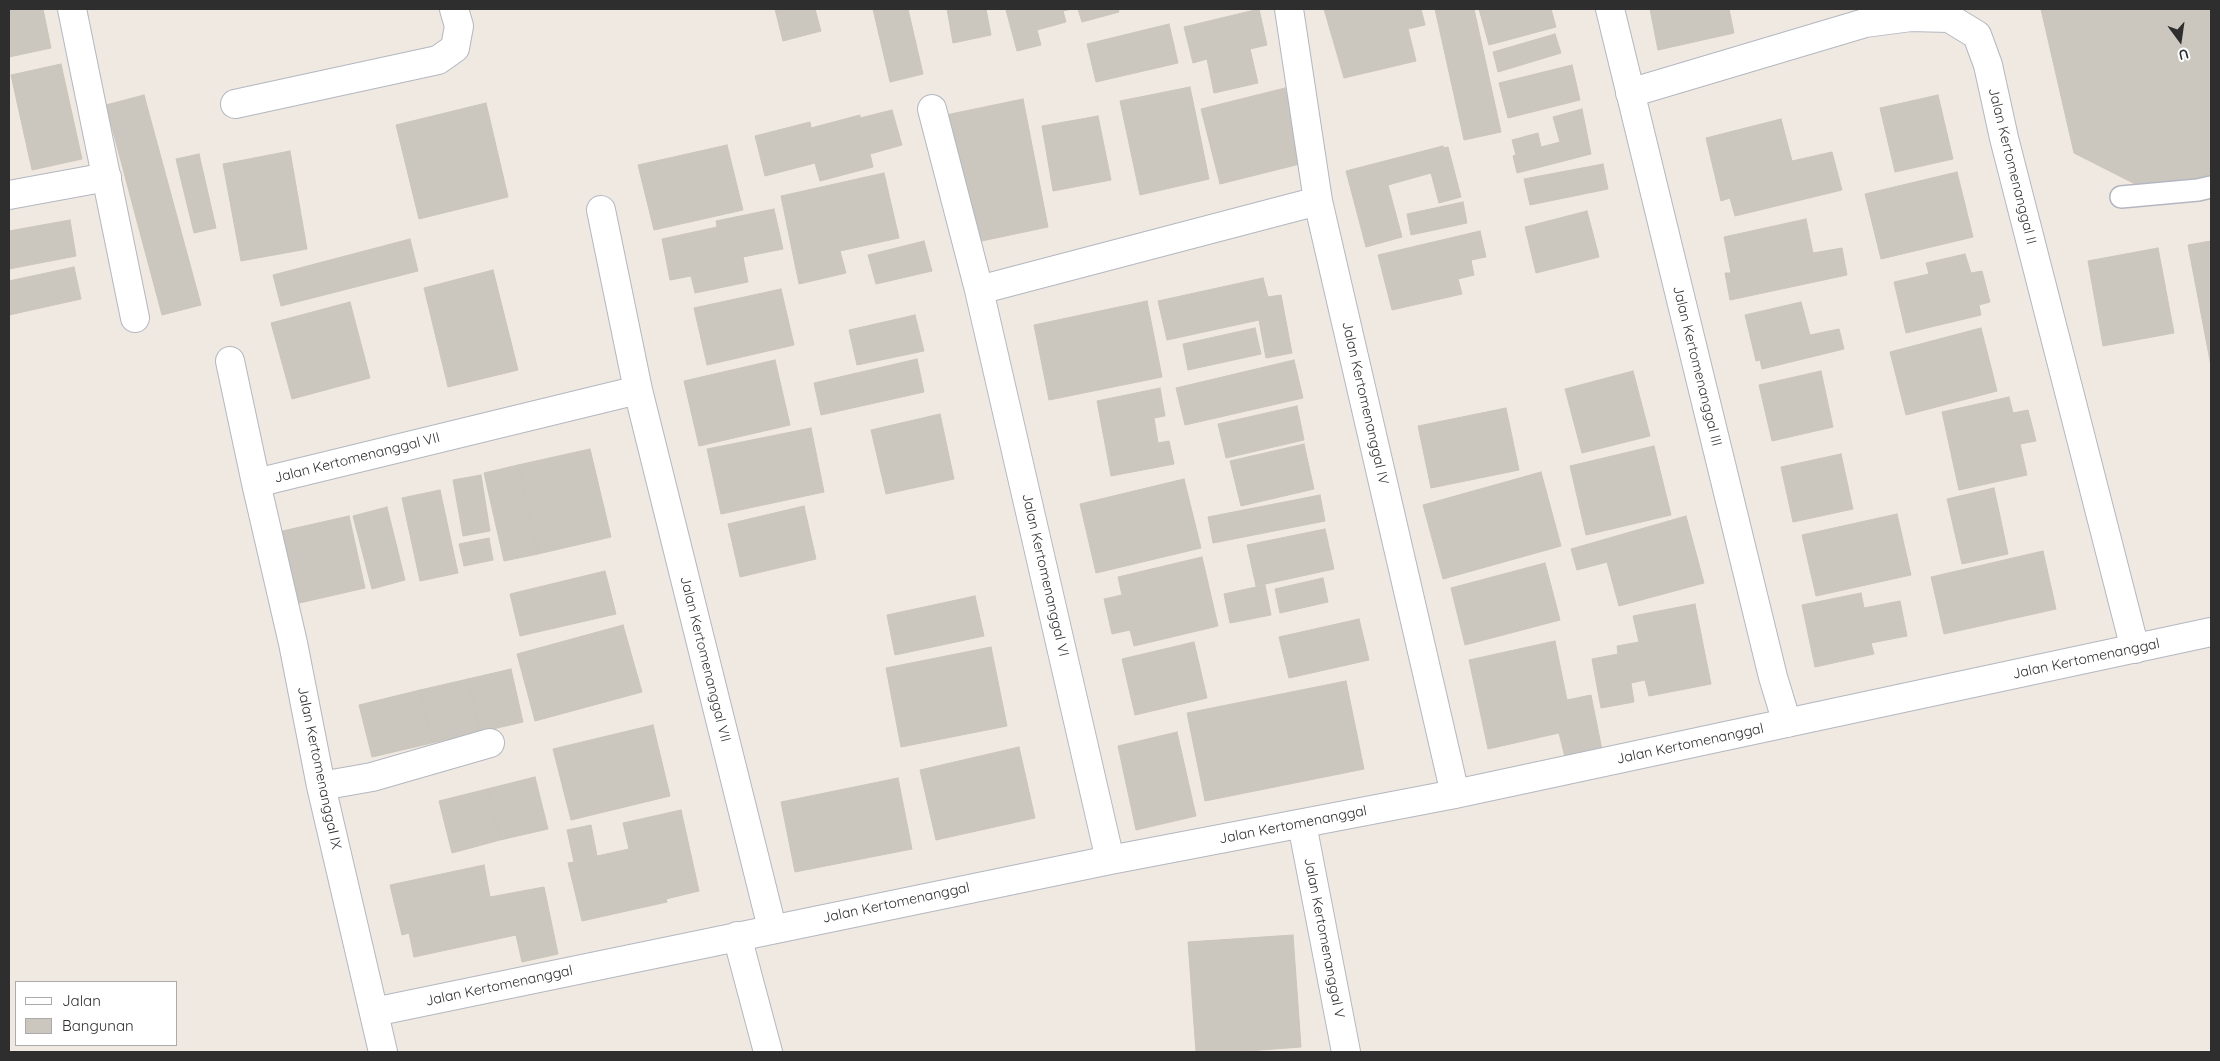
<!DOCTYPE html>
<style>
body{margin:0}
#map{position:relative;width:2220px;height:1061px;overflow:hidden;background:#efe9e1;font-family:Quicksand,sans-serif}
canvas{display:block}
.frame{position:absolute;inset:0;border:10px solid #2e2e2e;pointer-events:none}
.legend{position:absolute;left:15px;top:981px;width:162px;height:65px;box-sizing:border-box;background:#fff;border:1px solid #ababab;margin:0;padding:6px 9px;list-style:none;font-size:15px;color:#2e2e2e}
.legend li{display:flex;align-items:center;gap:10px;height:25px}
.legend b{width:25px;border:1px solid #ababab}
.north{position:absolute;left:2155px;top:15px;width:50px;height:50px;-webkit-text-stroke:4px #fff;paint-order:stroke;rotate:166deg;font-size:14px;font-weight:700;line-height:20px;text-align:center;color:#2e2e2e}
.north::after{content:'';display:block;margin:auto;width:18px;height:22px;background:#2e2e2e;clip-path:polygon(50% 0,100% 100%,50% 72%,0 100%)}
</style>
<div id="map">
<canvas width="2220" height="1061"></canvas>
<div class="frame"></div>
<ul class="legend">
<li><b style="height:6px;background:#fff"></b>Jalan</li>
<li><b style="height:14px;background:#cbc7bf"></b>Bangunan</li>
</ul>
<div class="north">U</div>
</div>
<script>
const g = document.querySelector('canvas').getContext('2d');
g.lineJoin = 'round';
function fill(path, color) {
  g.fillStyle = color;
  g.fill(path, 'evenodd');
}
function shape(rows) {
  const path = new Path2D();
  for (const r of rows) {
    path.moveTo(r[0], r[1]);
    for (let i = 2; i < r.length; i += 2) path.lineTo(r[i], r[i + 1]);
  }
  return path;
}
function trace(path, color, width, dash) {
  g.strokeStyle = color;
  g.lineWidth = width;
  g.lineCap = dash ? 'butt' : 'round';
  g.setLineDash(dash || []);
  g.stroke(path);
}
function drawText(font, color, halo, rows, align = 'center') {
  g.font = font + ' Quicksand,sans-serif';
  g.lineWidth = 5;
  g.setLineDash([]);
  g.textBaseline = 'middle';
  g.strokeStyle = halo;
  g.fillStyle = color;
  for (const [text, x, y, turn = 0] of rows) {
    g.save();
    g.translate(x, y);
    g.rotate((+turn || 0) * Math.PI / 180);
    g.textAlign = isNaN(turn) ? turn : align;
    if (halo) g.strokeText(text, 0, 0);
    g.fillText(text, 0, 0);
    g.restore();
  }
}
const building = shape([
 [21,9,43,9,51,48,9,57,9,11,21,9],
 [775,9,815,9,821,31,783,41,775,9],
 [873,9,908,9,923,74,890,82,873,9],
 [947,9,986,9,991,35,953,43,947,9],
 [1008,9,1072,9,1063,11,1066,22,1037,30,1041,45,1017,51,1006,10,1008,9],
 [1078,9,1118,9,1119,12,1082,22,1078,9],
 [1259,9,1267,45,1250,49,1258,83,1214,93,1207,59,1193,63,1184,27,1259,9],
 [1324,9,1421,9,1425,25,1408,29,1416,61,1344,78,1324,9],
 [1435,9,1474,9,1501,132,1464,140,1435,9],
 [1479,9,1551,9,1556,27,1489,45,1479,9],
 [1650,9,1729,9,1734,33,1658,50,1650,9],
 [2041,9,2211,9,2211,175,2145,189,2074,153,2041,9],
 [1169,24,1178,63,1096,82,1087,44,1169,24],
 [1555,34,1561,53,1498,72,1493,52,1555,34],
 [61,64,82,159,32,170,11,75,61,64],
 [1572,65,1580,100,1508,118,1499,83,1572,65],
 [1190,87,1209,179,1140,195,1120,101,1190,87],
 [1285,88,1304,163,1220,184,1201,109,1285,88],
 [144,95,201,305,162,315,106,105,144,95],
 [1938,95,1953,159,1895,172,1880,108,1938,95],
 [1023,99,1048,227,972,243,946,115,1023,99],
 [486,103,508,197,419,219,396,125,486,103],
 [1582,109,1591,154,1517,173,1513,156,1516,155,1512,140,1538,133,1541,147,1560,142,1553,117,1582,109],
 [892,110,902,145,870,154,873,167,820,181,815,163,765,176,755,136,810,122,811,128,860,115,860,118,892,110],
 [1098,116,1111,180,1053,191,1042,126,1098,116],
 [1781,119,1792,161,1832,152,1842,190,1735,216,1730,198,1721,201,1706,138,1781,119],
 [727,145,743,210,654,230,638,165,727,145],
 [1443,146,1443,148,1448,147,1461,197,1439,203,1431,173,1388,185,1402,237,1366,247,1346,171,1443,146],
 [290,151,307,249,241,261,223,164,290,151],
 [199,154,216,228,194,233,176,159,199,154],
 [1603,164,1608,189,1530,205,1524,179,1603,164],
 [1957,172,1973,237,1881,259,1865,194,1957,172],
 [884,173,899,238,840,251,846,273,799,284,781,196,884,173],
 [1463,202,1467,223,1411,235,1407,214,1463,202],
 [774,209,783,249,743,257,748,282,695,293,691,276,670,280,662,239,717,227,716,221,774,209],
 [1587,211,1599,257,1536,273,1525,227,1587,211],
 [1806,219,1813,253,1842,248,1847,275,1730,300,1725,273,1731,273,1724,237,1806,219],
 [70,220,76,256,9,269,9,231,70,220],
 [1480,231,1486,257,1471,260,1474,275,1458,279,1462,294,1392,310,1378,255,1480,231],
 [410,239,418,271,281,306,273,275,410,239],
 [924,241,932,271,876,284,868,255,924,241],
 [2211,241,2211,366,2188,245,2211,241],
 [2158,248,2174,333,2103,346,2088,261,2158,248],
 [1965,254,1971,273,1982,271,1990,302,1979,305,1981,315,1906,333,1894,282,1929,274,1926,263,1965,254],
 [74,267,81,299,9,315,9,281,74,267],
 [493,270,518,370,448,387,424,288,493,270],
 [1263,278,1268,297,1281,295,1292,353,1266,358,1259,320,1167,340,1158,301,1263,278],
 [781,289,794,345,707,365,694,308,781,289],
 [1147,301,1162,377,1049,400,1034,325,1147,301],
 [350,302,370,378,292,399,271,323,350,302],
 [1801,302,1810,335,1839,329,1844,349,1762,369,1760,360,1756,361,1745,315,1801,302],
 [915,315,924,351,857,365,849,330,915,315],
 [1255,328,1261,354,1188,370,1183,344,1255,328],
 [1981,328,1997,391,1906,415,1890,352,1981,328],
 [917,359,924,392,821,415,814,383,917,359],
 [775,360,790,425,699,446,684,381,775,360],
 [1294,360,1303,398,1185,425,1176,388,1294,360],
 [1633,371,1650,436,1582,453,1565,389,1633,371],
 [1821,371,1833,427,1772,441,1759,385,1821,371],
 [1160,388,1165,416,1154,418,1158,443,1169,441,1174,464,1111,476,1097,401,1160,388],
 [2009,397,2013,413,2028,410,2036,441,2020,444,2027,475,1959,490,1942,412,2009,397],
 [1297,406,1304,440,1226,458,1218,424,1297,406],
 [1506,408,1519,470,1431,488,1418,426,1506,408],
 [940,414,954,479,886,494,871,430,940,414],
 [811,428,824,492,721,514,707,449,811,428],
 [1304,444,1314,489,1241,506,1230,461,1304,444],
 [1654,446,1671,515,1586,535,1570,466,1654,446],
 [590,449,611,537,538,554,518,465,590,449],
 [1841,454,1853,509,1793,522,1781,467,1841,454],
 [518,465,538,554,504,561,484,473,518,465],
 [1541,472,1561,546,1443,579,1423,505,1541,472],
 [481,475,490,531,463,536,453,480,481,475],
 [1184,479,1201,548,1096,573,1080,504,1184,479],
 [1994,488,2008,554,1962,564,1947,499,1994,488],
 [440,490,458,573,420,581,402,498,440,490],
 [1320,495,1325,521,1213,543,1208,517,1320,495],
 [804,506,816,559,740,577,728,524,804,506],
 [387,507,405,580,372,589,353,516,387,507],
 [1897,514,1911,575,1816,596,1802,535,1897,514],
 [349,516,365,588,295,604,278,532,349,516],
 [1686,516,1704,583,1619,606,1607,562,1577,570,1571,549,1686,516],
 [1325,529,1334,569,1256,586,1247,545,1325,529],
 [489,538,493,560,464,566,459,544,489,538],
 [2043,551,2056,609,1944,634,1931,577,2043,551],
 [1202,557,1218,626,1134,646,1130,630,1112,634,1104,599,1122,595,1118,577,1202,557],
 [1545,563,1560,620,1465,645,1451,588,1545,563],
 [605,571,616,614,520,636,510,594,605,571],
 [1323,578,1328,602,1280,613,1275,589,1323,578],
 [1265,585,1271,615,1230,623,1224,594,1265,585],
 [1861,593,1864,608,1900,601,1907,636,1871,643,1874,654,1815,667,1802,605,1861,593],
 [975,596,984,636,895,655,887,615,975,596],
 [1695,604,1711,684,1649,696,1645,680,1631,683,1634,702,1601,708,1592,659,1618,654,1617,646,1639,642,1633,616,1695,604],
 [1359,619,1369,660,1289,678,1279,637,1359,619],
 [623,625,642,692,535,721,517,654,623,625],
 [1555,641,1567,700,1591,695,1602,750,1565,757,1559,733,1488,749,1469,660,1555,641],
 [1194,642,1207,698,1135,715,1122,659,1194,642],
 [991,647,1007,726,901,747,886,668,991,647],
 [511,669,523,722,480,732,468,679,511,669],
 [468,679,480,732,432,743,420,690,468,679],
 [1346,681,1364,769,1205,801,1187,713,1346,681],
 [420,690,432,743,372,757,359,705,420,690],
 [653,725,670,796,571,820,553,749,653,725],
 [1177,732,1196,816,1136,830,1118,746,1177,732],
 [1019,747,1035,818,936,840,920,770,1019,747],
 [535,777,548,829,500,840,487,789,535,777],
 [898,778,912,849,795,872,781,802,898,778],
 [487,789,500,840,452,853,439,801,487,789],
 [681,810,699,891,666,899,667,902,582,921,568,863,574,862,567,830,591,825,597,856,629,849,623,823,681,810],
 [484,865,490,897,544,887,558,954,522,962,516,935,414,957,409,933,402,935,390,885,484,865],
 [1293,935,1301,1047,1234,1052,1196,1052,1188,942,1293,935]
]);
fill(building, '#cbc7bf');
trace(building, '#cbc5ba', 1);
const lane = shape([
 [2121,197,2198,190,2211,187]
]);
const street = shape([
 [72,9,135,318],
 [1289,9,1318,201,1455,794],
 [1610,9,1773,677,1787,723],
 [1630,93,1865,23,1911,17,1949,18,1977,35,1988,65,2004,138,2135,649],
 [235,104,438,60,455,48,459,26,454,9],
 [932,109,979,290,1110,860],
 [9,195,107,177],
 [601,210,638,390,772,928],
 [979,290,1318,201],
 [230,361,256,483,638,390],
 [256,483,293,643,321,786,383,1052],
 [321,786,372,777,490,743],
 [1302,824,1346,1052],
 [737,936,768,1052],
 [374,1012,1110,860,1455,794,2211,632]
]);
trace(lane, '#b4b7c1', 24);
trace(street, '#b4b7c1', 30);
trace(lane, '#fff', 21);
trace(street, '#fff', 28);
drawText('14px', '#2e2e2e', '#fff', [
 ["Jalan Kertomenanggal II",2012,166,76],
 ["Jalan Kertomenanggal III",1697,366,76],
 ["Jalan Kertomenanggal IV",1365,403,77],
 ["Jalan Kertomenanggal VII",357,458,-14],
 ["Jalan Kertomenanggal VI",1045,575,77],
 ["Jalan Kertomenanggal VII",705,659,76],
 ["Jalan Kertomenanggal",2086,659,-12],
 ["Jalan Kertomenanggal",1690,744,-12],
 ["Jalan Kertomenanggal IX",319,768,78],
 ["Jalan Kertomenanggal",1293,825,-11],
 ["Jalan Kertomenanggal",896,903,-12],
 ["Jalan Kertomenanggal V",1324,938,79],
 ["Jalan Kertomenanggal",499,986,-12]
]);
</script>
